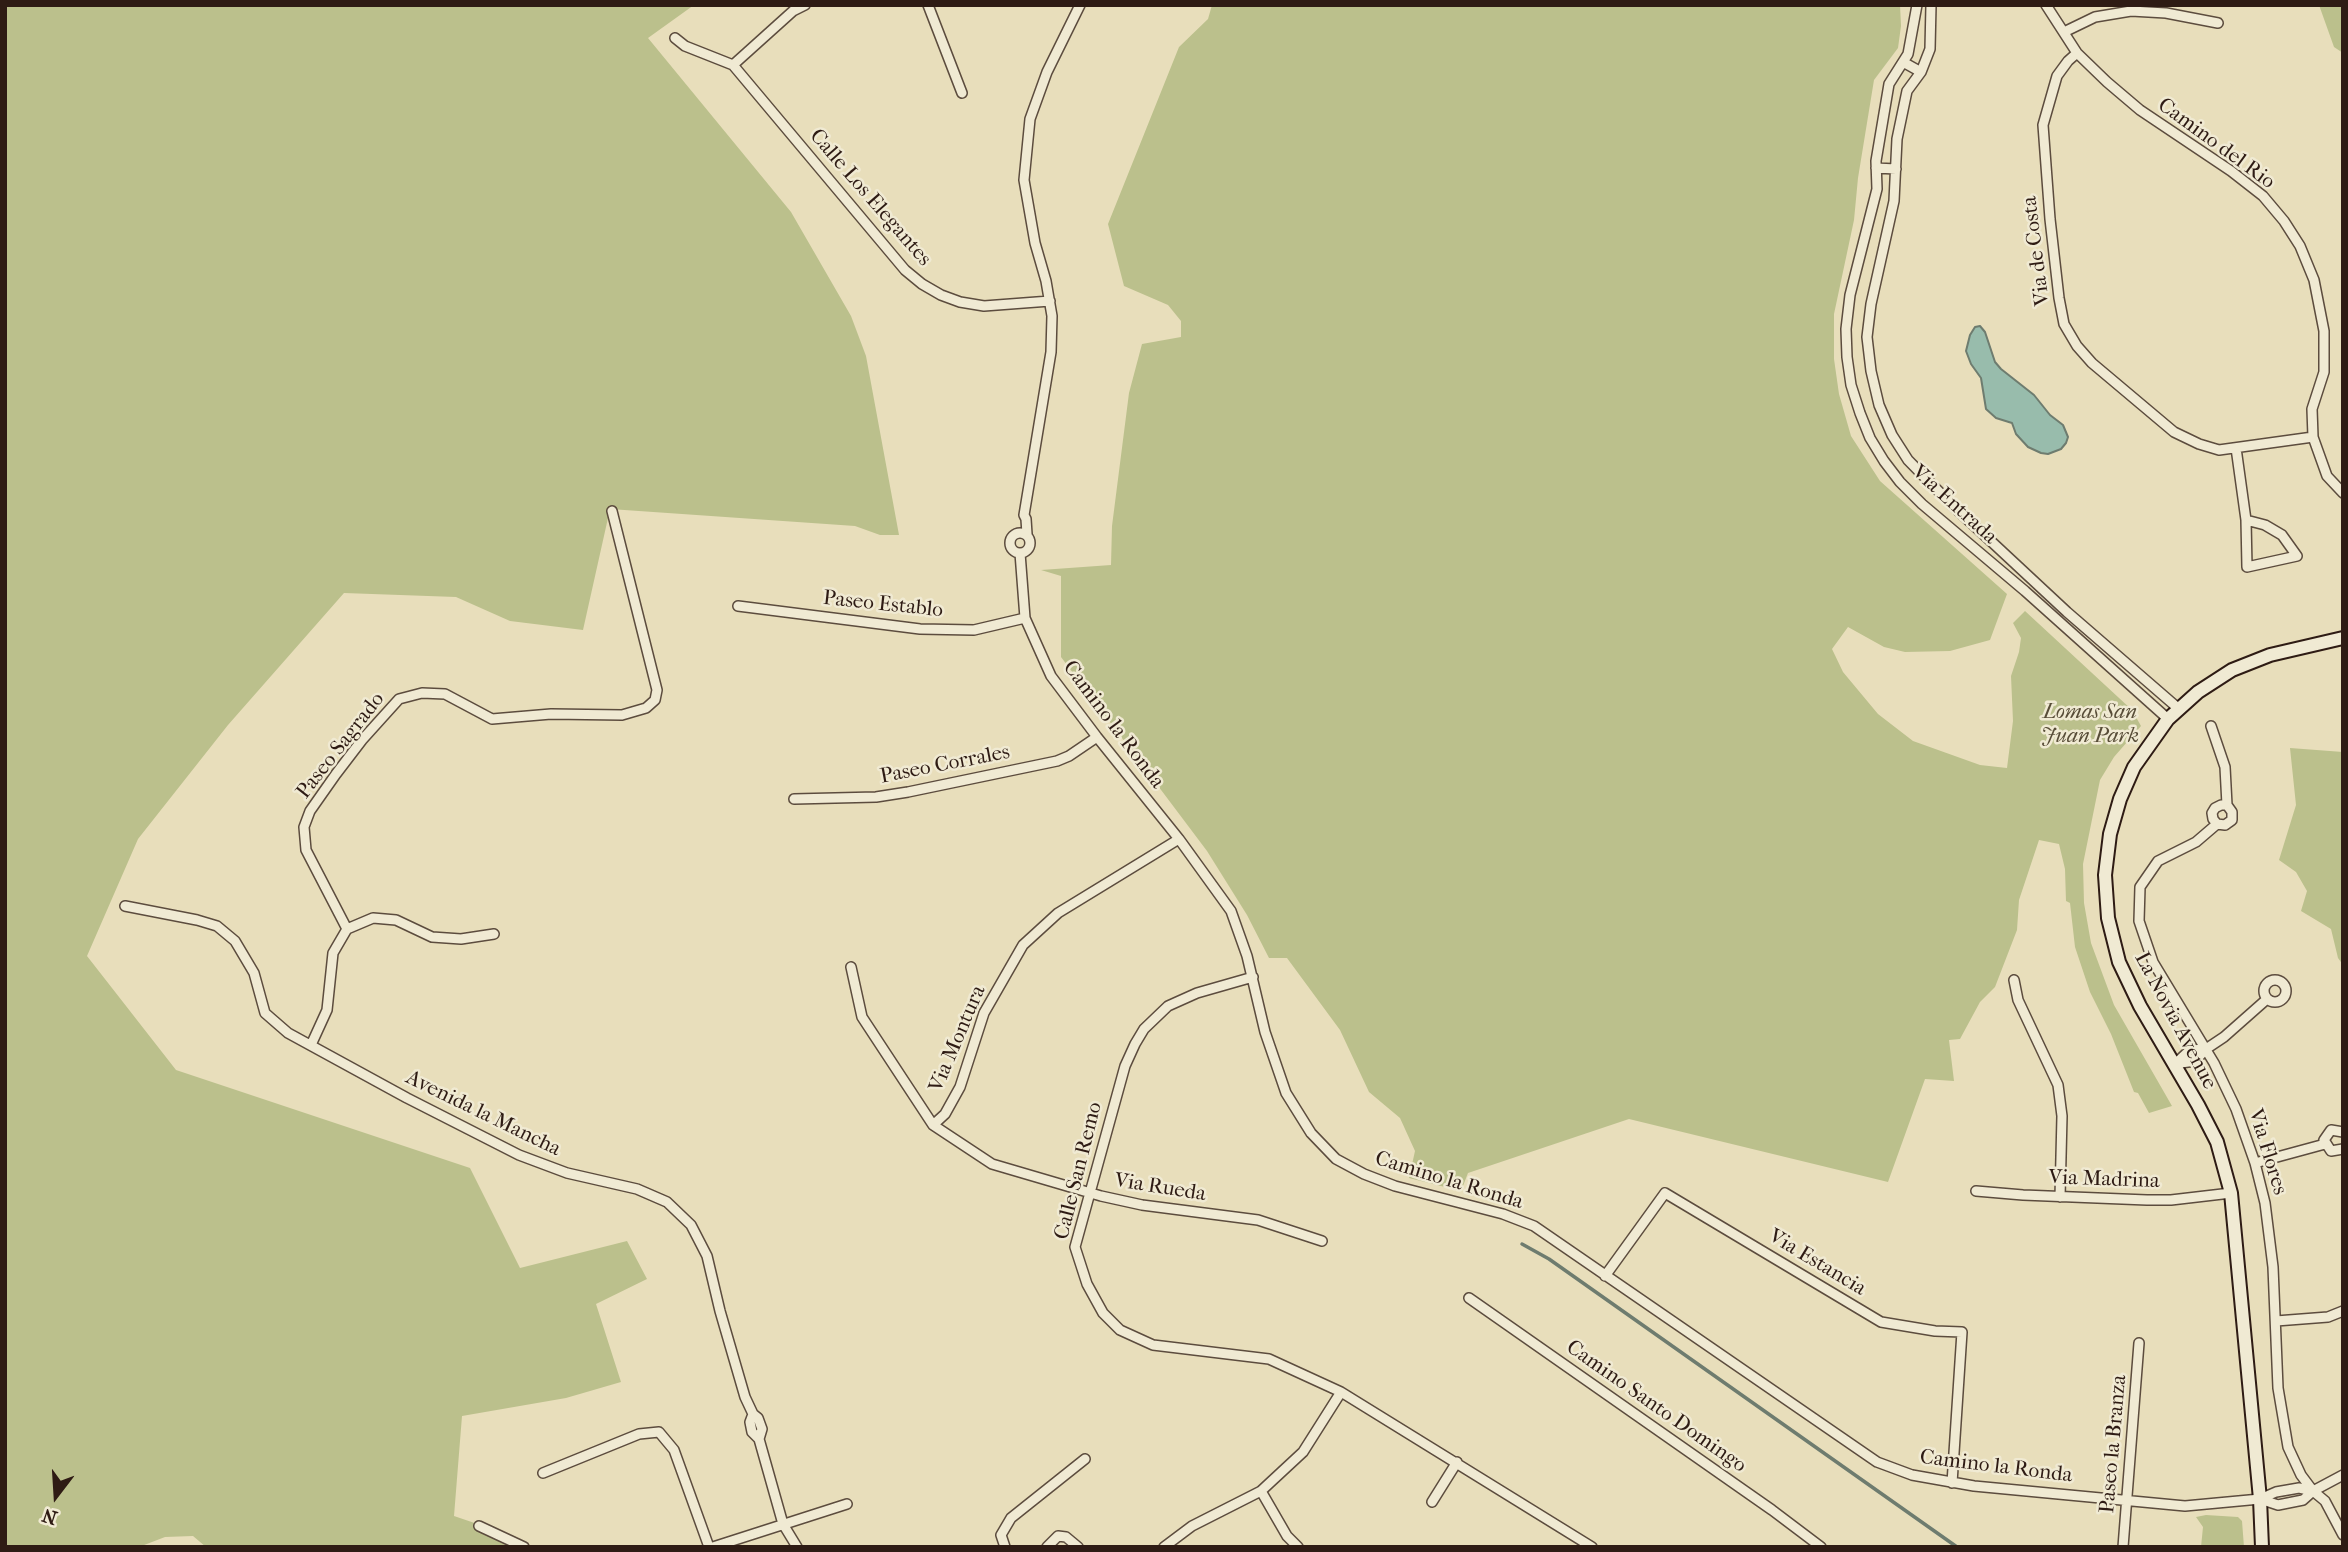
<!DOCTYPE html>
<style>
body{margin:0}
#map{position:relative;width:2348px;height:1552px;overflow:hidden;background:#e8debb;font-family:"IM FELL French Canon",serif}
canvas{display:block}
.frame{position:absolute;inset:0;border:7px solid #2e1b14;pointer-events:none}
.north{position:absolute;left:21px;top:1461px;width:70px;height:70px;-webkit-text-stroke:5px #f0ead3;paint-order:stroke;rotate:197deg;font-size:19px;font-weight:700;line-height:28px;text-align:center;color:#2e1b14}
.north::after{content:'';display:block;margin:auto;width:24px;height:32px;background:#2e1b14;clip-path:polygon(50% 0,100% 100%,50% 72%,0 100%)}
</style>
<div id="map">
<canvas width="2348" height="1552"></canvas>
<div class="frame"></div>
<div class="north">N</div>
</div>
<script>
const g = document.querySelector('canvas').getContext('2d');
g.lineJoin = 'round';
function fill(path, color) {
  g.fillStyle = color;
  g.fill(path, 'evenodd');
}
function shape(rows) {
  const path = new Path2D();
  for (const r of rows) {
    if (r.length === 3) {
      path.moveTo(r[0] + r[2], r[1]);
      path.arc(r[0], r[1], r[2], 0, 2 * Math.PI);
      continue;
    }
    path.moveTo(r[0], r[1]);
    for (let i = 2; i < r.length; i += 2) path.lineTo(r[i], r[i + 1]);
  }
  return path;
}
function trace(path, color, width, dash) {
  g.strokeStyle = color;
  g.lineWidth = width;
  g.lineCap = dash ? 'butt' : 'round';
  g.setLineDash(dash || []);
  g.stroke(path);
}
function drawText(font, color, halo, rows, align = 'center') {
  g.font = font + ' "IM FELL French Canon",serif';
  g.lineWidth = 5;
  g.setLineDash([]);
  g.textBaseline = 'middle';
  g.strokeStyle = halo;
  g.fillStyle = color;
  for (const [text, x, y, turn = 0] of rows) {
    g.save();
    g.translate(x, y);
    g.rotate((+turn || 0) * Math.PI / 180);
    g.textAlign = isNaN(turn) ? turn : align;
    if (halo) g.strokeText(text, 0, 0);
    g.fillText(text, 0, 0);
    g.restore();
  }
}
fill(shape([
 [5,5,694,5,648,38,791,212,851,316,866,356,899,535,880,535,855,526,610,509,583,630,510,621,456,597,344,593,228,725,138,839,87,956,176,1070,470,1168,520,1268,627,1241,647,1279,596,1304,621,1382,566,1398,462,1416,454,1516,504,1533,505,1547,206,1547,193,1536,165,1537,139,1547,5,1547],
 [1212,5,1900,5,1901,26,1898,48,1874,80,1858,178,1854,220,1834,314,1834,359,1839,394,1851,436,1880,481,2007,594,1990,640,1950,651,1905,652,1884,647,1848,627,1832,649,1843,672,1878,714,1913,741,1980,765,2007,768,2013,721,2011,676,2019,652,2021,638,2013,623,2025,611,2132,710,2141,726,2114,757,2100,780,2083,864,2084,903,2091,943,2114,1005,2172,1106,2149,1113,2138,1093,2134,1092,2111,1034,2090,992,2075,947,2070,903,2066,901,2065,869,2059,844,2039,840,2019,900,2017,930,1995,987,1980,1002,1960,1039,1949,1040,1954,1081,1925,1079,1888,1182,1629,1119,1468,1173,1461,1191,1409,1178,1415,1151,1400,1118,1369,1092,1340,1030,1287,958,1269,958,1247,915,1207,851,1061,657,1061,576,1041,570,1111,565,1112,526,1129,393,1142,344,1181,337,1181,321,1168,305,1124,286,1108,224,1179,47,1208,19],
 [2319,5,2343,5,2343,53,2334,47],
 [2290,748,2343,752,2343,965,2338,958,2331,929,2301,911,2307,891,2296,872,2279,860,2296,805],
 [2206,1515,2238,1517,2242,1521,2244,1547,2201,1547,2203,1527,2196,1517]
]), '#bbc08c');
const water = shape([
 [1980,326,1985,332,1995,362,2001,369,2034,395,2050,415,2063,425,2068,437,2066,443,2061,449,2048,454,2041,453,2028,447,2016,434,2012,423,1996,418,1986,409,1981,378,1971,364,1966,351,1970,335,1975,327,1980,326]
]);
fill(water, '#98bcac');
trace(water, '#6e7c6f', 2);
trace(shape([
 [1522,1244,1549,1259,1957,1547]
]), '#6e7c6f', 3.5);
const street = shape([
 [928,5,962,93],
 [1917,5,1908,54,1889,84,1876,161,1877,189,1850,295,1846,329,1847,357,1851,385,1860,413,1870,438,1884,461,1900,482,1922,504,2025,591,2168,719],
 [1931,5,1930,49,1921,72,1907,91,1897,139,1894,201,1871,304,1867,337,1871,371,1879,405,1892,435,1908,460,1951,504,2067,612,2179,709],
 [2046,5,2077,53,2107,82,2140,110,2231,171,2263,196,2284,221,2300,246,2314,280,2324,331,2324,372,2312,409,2313,437,2327,476,2343,493],
 [2064,32,2095,17,2131,11,2166,13,2218,23],
 [675,38,685,46,733,65],
 [2077,53,2068,61,2057,76,2043,125,2050,219,2059,298,2064,324,2077,346,2092,363,2174,432,2199,444,2219,450,2313,437],
 [1903,62,1921,72],
 [733,65,905,270,922,284,941,295,960,302,984,306,1050,301],
 [733,65,793,11,805,5],
 [1876,168,1896,169],
 [2236,448,2246,520,2247,567,2297,556,2282,535,2265,525,2246,520],
 [1020,543,10],
 [1027,534,1026,519,1024,515,1051,352,1052,316,1046,281,1035,243,1024,180,1030,119,1047,72,1080,5],
 [1020,553,1025,618,1051,676,1097,737,1179,839,1231,911,1247,956,1265,1032,1286,1093,1311,1133,1336,1159,1364,1174,1395,1186,1503,1214,1534,1226,1877,1462,1912,1475,1974,1486,2185,1506,2260,1499,2276,1492,2299,1488,2313,1491],
 [738,606,920,629,974,630,1025,618],
 [2211,726,2225,767,2227,805,2232,812,2232,820,2225,825,2217,824,2213,819,2212,813,2215,808,2221,805,2227,805],
 [794,799,876,797,908,792,1057,761,1069,756,1097,737],
 [2217,824,2196,842,2158,861,2140,887,2139,921,2153,962,2214,1063,2236,1109,2255,1163,2265,1203,2273,1267,2278,1388,2288,1447,2301,1475,2313,1491,2325,1501,2343,1535],
 [125,906,197,920,217,926,235,941,254,973,265,1013,288,1033,407,1098,519,1155,567,1173,637,1189,667,1202,691,1225,707,1256,720,1311,745,1397,753,1414,758,1418,762,1429,759,1439],
 [347,929,306,850,304,827,310,811,336,774,362,740,399,699,422,693,445,694,492,719,551,714,622,715,646,708,655,700,657,690,612,511],
 [851,967,862,1017,933,1125,992,1164,1101,1196,1142,1205,1258,1220,1322,1241],
 [1253,977,1197,993,1168,1006,1144,1029,1135,1044,1125,1066,1075,1247,1087,1284,1103,1313,1120,1330,1153,1345,1269,1359,1341,1392,1592,1547],
 [2275,991,11],
 [2014,980,2018,1000,2058,1085,2062,1116,2060,1197],
 [311,1045,327,1010,333,953,347,929,373,918,396,920,432,937,461,939,494,934],
 [2174,1064,2195,1061,2206,1049,2224,1037,2267,999],
 [2175,1064,2190,1050,2206,1049],
 [933,1125,945,1114,960,1087,984,1013,1023,945,1058,913,1179,839],
 [2343,1132,2331,1130,2324,1140,2331,1151,2343,1149],
 [2255,1163,2325,1144],
 [1976,1191,2023,1195,2147,1200,2171,1200,2231,1193],
 [1605,1276,1665,1193,1881,1322,1935,1331,1962,1332,1952,1483],
 [1469,1298,1772,1510,1821,1547],
 [2276,1321,2328,1317,2343,1311],
 [753,1414,750,1422,752,1432,759,1439,783,1524,797,1547],
 [543,1473,639,1434,659,1432,674,1450,709,1547],
 [1261,1491,1287,1536,1298,1547],
 [2260,1499,2278,1505,2303,1500,2313,1491,2343,1475],
 [1432,1502,1457,1462],
 [479,1526,524,1547],
 [713,1547,847,1504],
 [1005,1547,1001,1535,1011,1518,1085,1459],
 [1047,1547,1058,1536,1066,1537,1078,1547],
 [1164,1547,1192,1526,1261,1491,1303,1452,1341,1392],
 [2123,1547,2139,1343]
]);
const secondary = shape([
 [2262,1547,2260,1499,2231,1193,2217,1142,2198,1105,2140,1006,2119,962,2108,918,2105,875,2110,834,2120,799,2134,767,2168,719,2198,692,2232,670,2270,655,2343,638]
]);
trace(street, '#5c4c3e', 12);
trace(secondary, '#2e1b14', 16);
trace(street, '#f0ead3', 9);
trace(secondary, '#f0ead3', 12);
drawText('21px', '#2e1b14', '#f0ead3', [
 ["Camino del Rio",2216,144,36],
 ["Calle Los Elegantes",870,198,49],
 ["Via de Costa",2037,251,-97],
 ["Via Entrada",1954,505,42],
 ["Paseo Establo",883,605,6],
 ["Camino la Ronda",1113,725,53],
 ["Paseo Sagrado",341,746,-52],
 ["Paseo Corrales",945,765,-11],
 ["La Novia Avenue",2175,1021,62],
 ["Via Montura",958,1039,-67],
 ["Avenida la Mancha",483,1114,26],
 ["Via Flores",2267,1152,73],
 ["Calle San Remo",1079,1171,-76],
 ["Via Madrina",2104,1180,2],
 ["Camino la Ronda",1449,1181,17],
 ["Via Rueda",1160,1188,9],
 ["Via Estancia",1817,1263,31],
 ["Camino Santo Domingo",1656,1407,35],
 ["Paseo la Branza",2114,1444,-85],
 ["Camino la Ronda",1996,1467,7]
]);
drawText('italic 21px', '#584d38', '#f0ead3', [
 ["Lomas San",2090,713],
 ["Juan Park",2090,737]
]);
</script>
